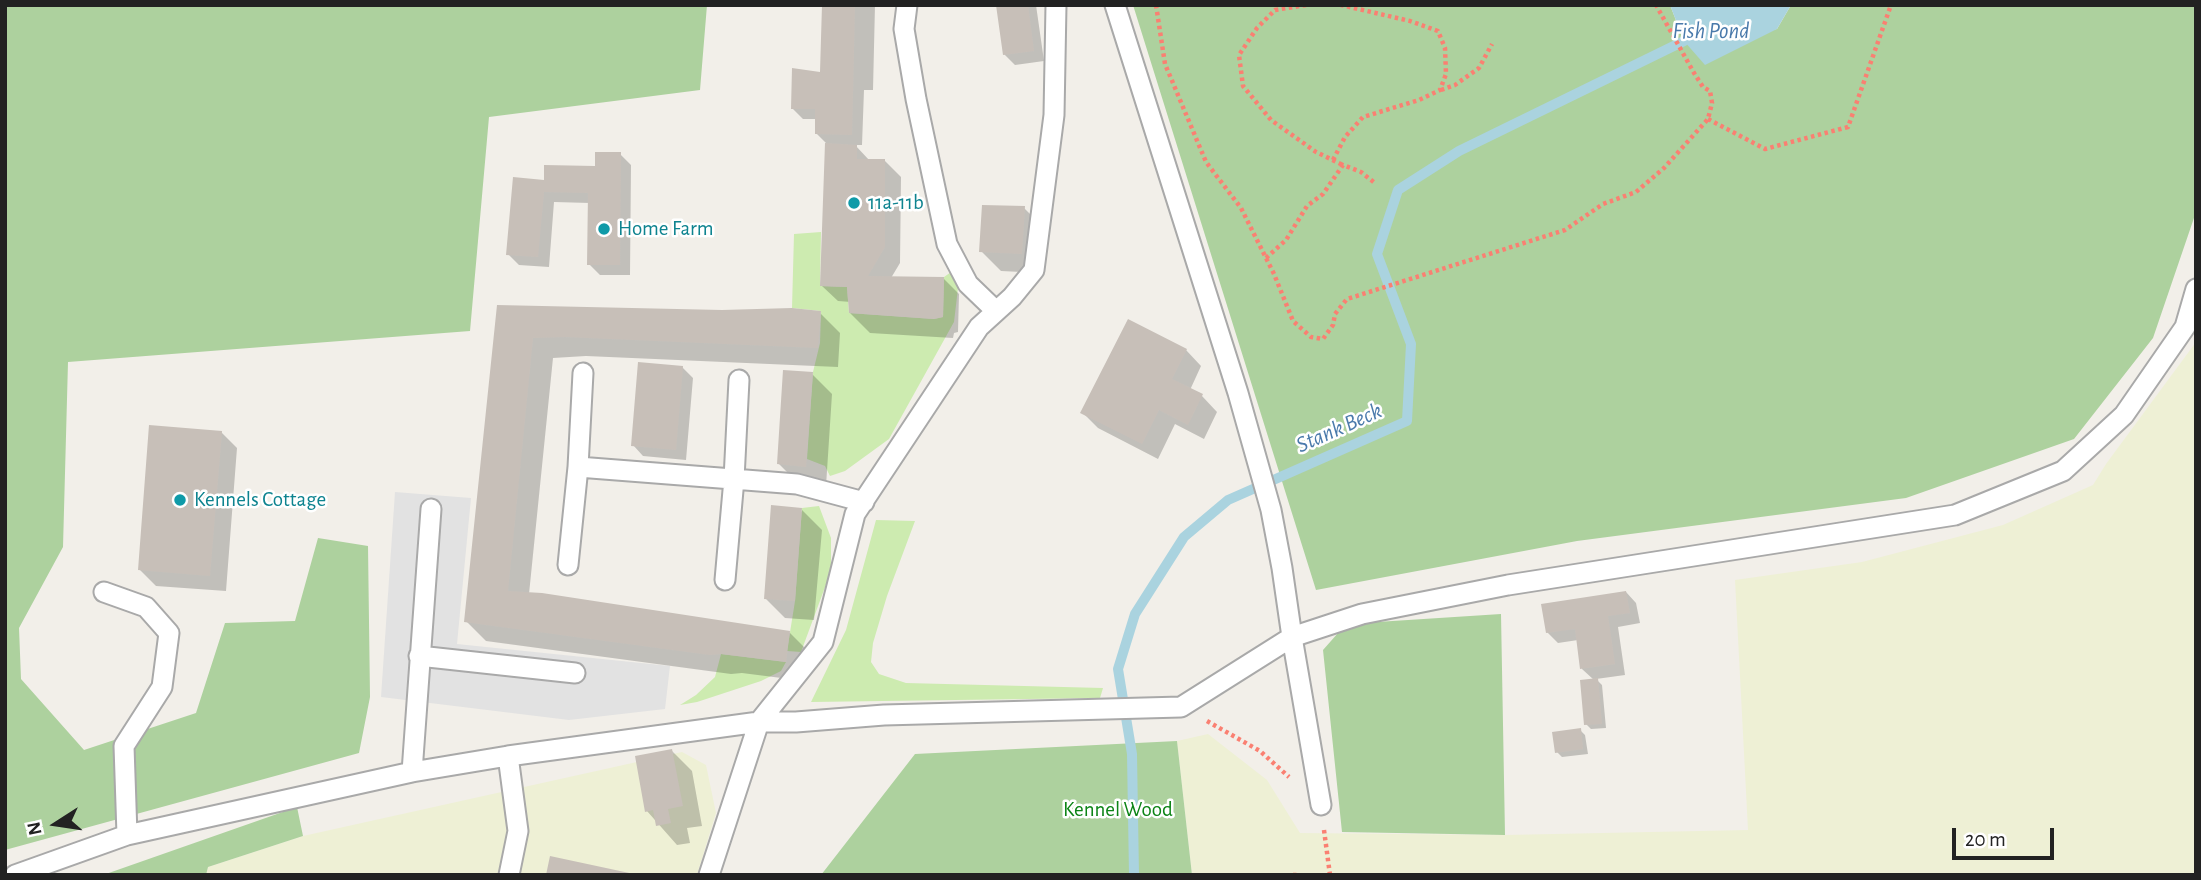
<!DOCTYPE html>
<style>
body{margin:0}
#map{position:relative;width:2201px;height:880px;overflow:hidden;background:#f2efe9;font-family:"Alegreya Sans",sans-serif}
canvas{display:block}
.frame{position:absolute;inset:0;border:7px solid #222;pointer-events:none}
.north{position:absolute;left:21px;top:789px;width:70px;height:70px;-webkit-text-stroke:5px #fff;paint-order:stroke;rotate:258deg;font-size:19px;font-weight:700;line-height:28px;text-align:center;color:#222}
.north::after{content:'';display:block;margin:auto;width:24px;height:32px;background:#222;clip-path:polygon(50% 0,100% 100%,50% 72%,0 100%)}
.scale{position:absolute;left:1952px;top:828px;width:102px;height:32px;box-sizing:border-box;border:4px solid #222;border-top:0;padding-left:9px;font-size:21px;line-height:24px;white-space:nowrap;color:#222;-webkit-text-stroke:5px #fff;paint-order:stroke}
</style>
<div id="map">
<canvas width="2201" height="880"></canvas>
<div class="frame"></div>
<div class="north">N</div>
<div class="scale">20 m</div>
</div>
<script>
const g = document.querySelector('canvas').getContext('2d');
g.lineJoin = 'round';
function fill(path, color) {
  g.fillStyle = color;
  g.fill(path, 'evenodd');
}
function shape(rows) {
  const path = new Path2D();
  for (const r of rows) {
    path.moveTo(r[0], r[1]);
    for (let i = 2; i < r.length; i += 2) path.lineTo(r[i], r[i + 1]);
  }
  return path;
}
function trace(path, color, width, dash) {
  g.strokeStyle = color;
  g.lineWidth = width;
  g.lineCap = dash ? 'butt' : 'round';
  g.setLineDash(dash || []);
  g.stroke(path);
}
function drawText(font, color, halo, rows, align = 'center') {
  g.font = font + ' "Alegreya Sans",sans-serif';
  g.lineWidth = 5;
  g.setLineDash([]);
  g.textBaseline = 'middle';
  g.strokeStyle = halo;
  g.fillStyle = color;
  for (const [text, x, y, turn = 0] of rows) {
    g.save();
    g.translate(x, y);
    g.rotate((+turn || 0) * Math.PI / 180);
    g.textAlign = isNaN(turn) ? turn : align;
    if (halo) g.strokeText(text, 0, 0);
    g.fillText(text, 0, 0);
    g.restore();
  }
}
fill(shape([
 [2196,342,2196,875,1192,875,1177,741,1208,734,1267,780,1300,833,1505,835,1748,830,1735,580,1862,562,2003,525,2093,485,2106,464],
 [682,752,706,765,716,813,697,875,206,875,208,867,303,836]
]), '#eef0d5');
fill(shape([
 [821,232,820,286,847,287,849,313,934,319,943,317,944,277,954,270,958,288,954,322,889,439,845,471,830,476,825,466,807,459,813,372,820,343,821,311,792,308,794,234],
 [819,506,831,538,831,571,801,652,787,651,795,601,802,508],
 [876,520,915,521,887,596,873,643,871,662,879,674,906,683,1103,688,1100,698,811,702,846,630],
 [721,654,786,662,781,671,761,681,697,702,680,705,696,695,715,677]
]), '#cdebb0');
fill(shape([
 [5,5,707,5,700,90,489,117,470,331,68,362,63,547,19,628,21,679,84,750,196,713,225,623,295,621,318,538,368,546,370,697,359,753,5,850],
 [1133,5,1670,5,1684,41,1777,29,1791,5,2196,5,2196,212,2153,338,2074,439,1906,498,1577,541,1316,590],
 [1501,614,1505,835,1342,832,1323,650,1346,624],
 [1177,741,1192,875,821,875,915,754],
 [297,807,303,836,208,867,206,875,103,875]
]), '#add19e');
fill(shape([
 [395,492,471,498,457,644,670,666,665,709,569,720,381,697]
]), '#e2e2e2');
fill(shape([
 [1670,5,1791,5,1777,29,1705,65,1684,41]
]), '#aad3df');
fill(shape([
 [824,5,875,5,873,90,864,90,862,145,855,145,870,161,885,161,901,177,900,263,891,278,943,278,959,294,958,332,954,333,953,338,870,333,850,313,851,302,838,301,822,286,826,143,816,133,817,119,803,119,792,108,821,74],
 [998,5,1036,5,1044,61,1015,65,1004,54],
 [620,154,631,165,630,275,600,275,589,264,590,203,554,202,549,267,519,265,508,254,545,182,597,168],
 [1024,208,1044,228,1042,273,1001,271,981,251],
 [498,307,820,313,840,333,838,367,586,356,553,358,529,594,789,632,809,652,805,681,742,673,731,674,486,641,466,621],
 [1186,350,1201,366,1190,390,1202,396,1217,412,1204,439,1175,424,1158,459,1098,428,1082,412],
 [682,367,693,378,686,460,643,456,633,445],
 [812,374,832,394,826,486,799,484,779,464],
 [221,432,237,448,226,591,156,586,140,570],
 [802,510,822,530,814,620,785,618,765,598],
 [1626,592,1636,603,1640,623,1618,627,1625,675,1596,679,1602,685,1606,728,1591,729,1586,724,1594,680,1582,669,1578,640,1558,643,1547,632],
 [1580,730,1585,735,1588,754,1562,757,1557,752],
 [672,751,692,771,702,826,687,828,690,843,677,845,647,811]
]), '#0003');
trace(shape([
 [1134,875,1132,754,1118,669,1135,614,1184,537,1228,500,1407,421,1411,344,1377,254,1398,190,1459,151,1684,41]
]), '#aad3df', 10);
fill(shape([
 [822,5,855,5,852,135,815,134,815,109,791,109,792,68,820,72],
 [996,5,1028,5,1034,51,1003,55],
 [825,143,857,145,857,159,885,159,885,247,868,276,944,277,943,317,934,319,849,313,847,287,820,286],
 [595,152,621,152,620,265,587,265,588,193,544,192,538,257,506,255,513,177,544,180,544,165,595,166],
 [982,205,1025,206,1022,254,979,252],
 [497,305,722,310,792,308,821,311,818,348,565,337,533,338,508,591,542,593,790,631,786,662,721,654,710,655,464,622],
 [1128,319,1187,349,1172,379,1203,394,1188,425,1159,410,1142,444,1080,413],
 [638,362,683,366,676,450,631,446],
 [783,370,813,372,806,467,777,464],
 [149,425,222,431,210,576,138,570],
 [771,505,802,508,795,601,764,599],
 [1626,591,1630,613,1608,616,1615,664,1580,669,1575,629,1546,633,1541,604],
 [1598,678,1602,724,1584,725,1580,680],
 [1581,728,1583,749,1555,753,1552,732],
 [672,749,683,806,668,809,671,823,656,826,653,810,645,812,635,756],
 [550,856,634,874,634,875,546,875]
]), '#c7bfb8');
const lane = shape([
 [907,5,904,29,916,99,947,244,968,284,996,311],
 [1115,5,1238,393,1271,510,1282,568,1292,637,1321,805],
 [578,467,797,484,864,502],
 [568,565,578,467,583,373],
 [725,580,734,479,739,380],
 [104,592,146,607,169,633,162,687,124,746,127,835],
 [419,656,575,673],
 [508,756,518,831,509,875],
 [412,772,431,509],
 [15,875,127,835,412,772,508,756,759,722,796,722,884,715,1181,707,1292,637,1362,614,1508,585,1955,515,2063,471,2124,415,2185,327,2196,289],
 [709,875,759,722,823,642,855,514,979,327,1012,297,1034,270,1054,115,1056,5]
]);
trace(lane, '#a9a9a9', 23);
trace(shape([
 [1156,5,1165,64,1206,162,1241,208,1274,274,1293,321,1311,337,1323,339,1333,325,1335,314,1347,299,1565,230,1603,204,1636,192,1664,168,1708,119,1712,103,1710,91,1703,87,1694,73,1656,5],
 [1306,5,1275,10,1257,28,1239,55,1243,86,1271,120,1316,152,1343,165],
 [1441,90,1455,85,1479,68,1492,44],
 [1708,119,1765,149,1848,127,1891,5],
 [1333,160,1345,137,1363,117,1419,100,1440,90,1446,74,1445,48,1438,31,1410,21,1341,5],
 [1266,258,1286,240,1307,206,1323,194,1343,165,1361,172,1376,184],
 [1207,721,1260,751,1289,777],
 [1324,830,1330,875],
 [1293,875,1299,875]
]), '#fa8072', 4.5, [3.5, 3.5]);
trace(lane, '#fff', 19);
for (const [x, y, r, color] of [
 [854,203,7,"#0f9aa8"],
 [604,229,7,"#0f9aa8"],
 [180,500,7,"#0f9aa8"]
]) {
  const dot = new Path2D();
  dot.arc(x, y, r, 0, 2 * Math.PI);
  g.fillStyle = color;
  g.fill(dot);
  trace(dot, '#fff', 2.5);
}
drawText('21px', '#0d838f', '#fff', [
 ["11a-11b",868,203],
 ["Home Farm",618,229],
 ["Kennels Cottage",194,500]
], 'left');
drawText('21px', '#0c8416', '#fff', [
 ["Kennel Wood",1118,810]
]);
drawText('italic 23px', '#4a7aab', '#fff', [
 ["Fish Pond",1711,31],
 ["Stank Beck",1339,428,-24]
]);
</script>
